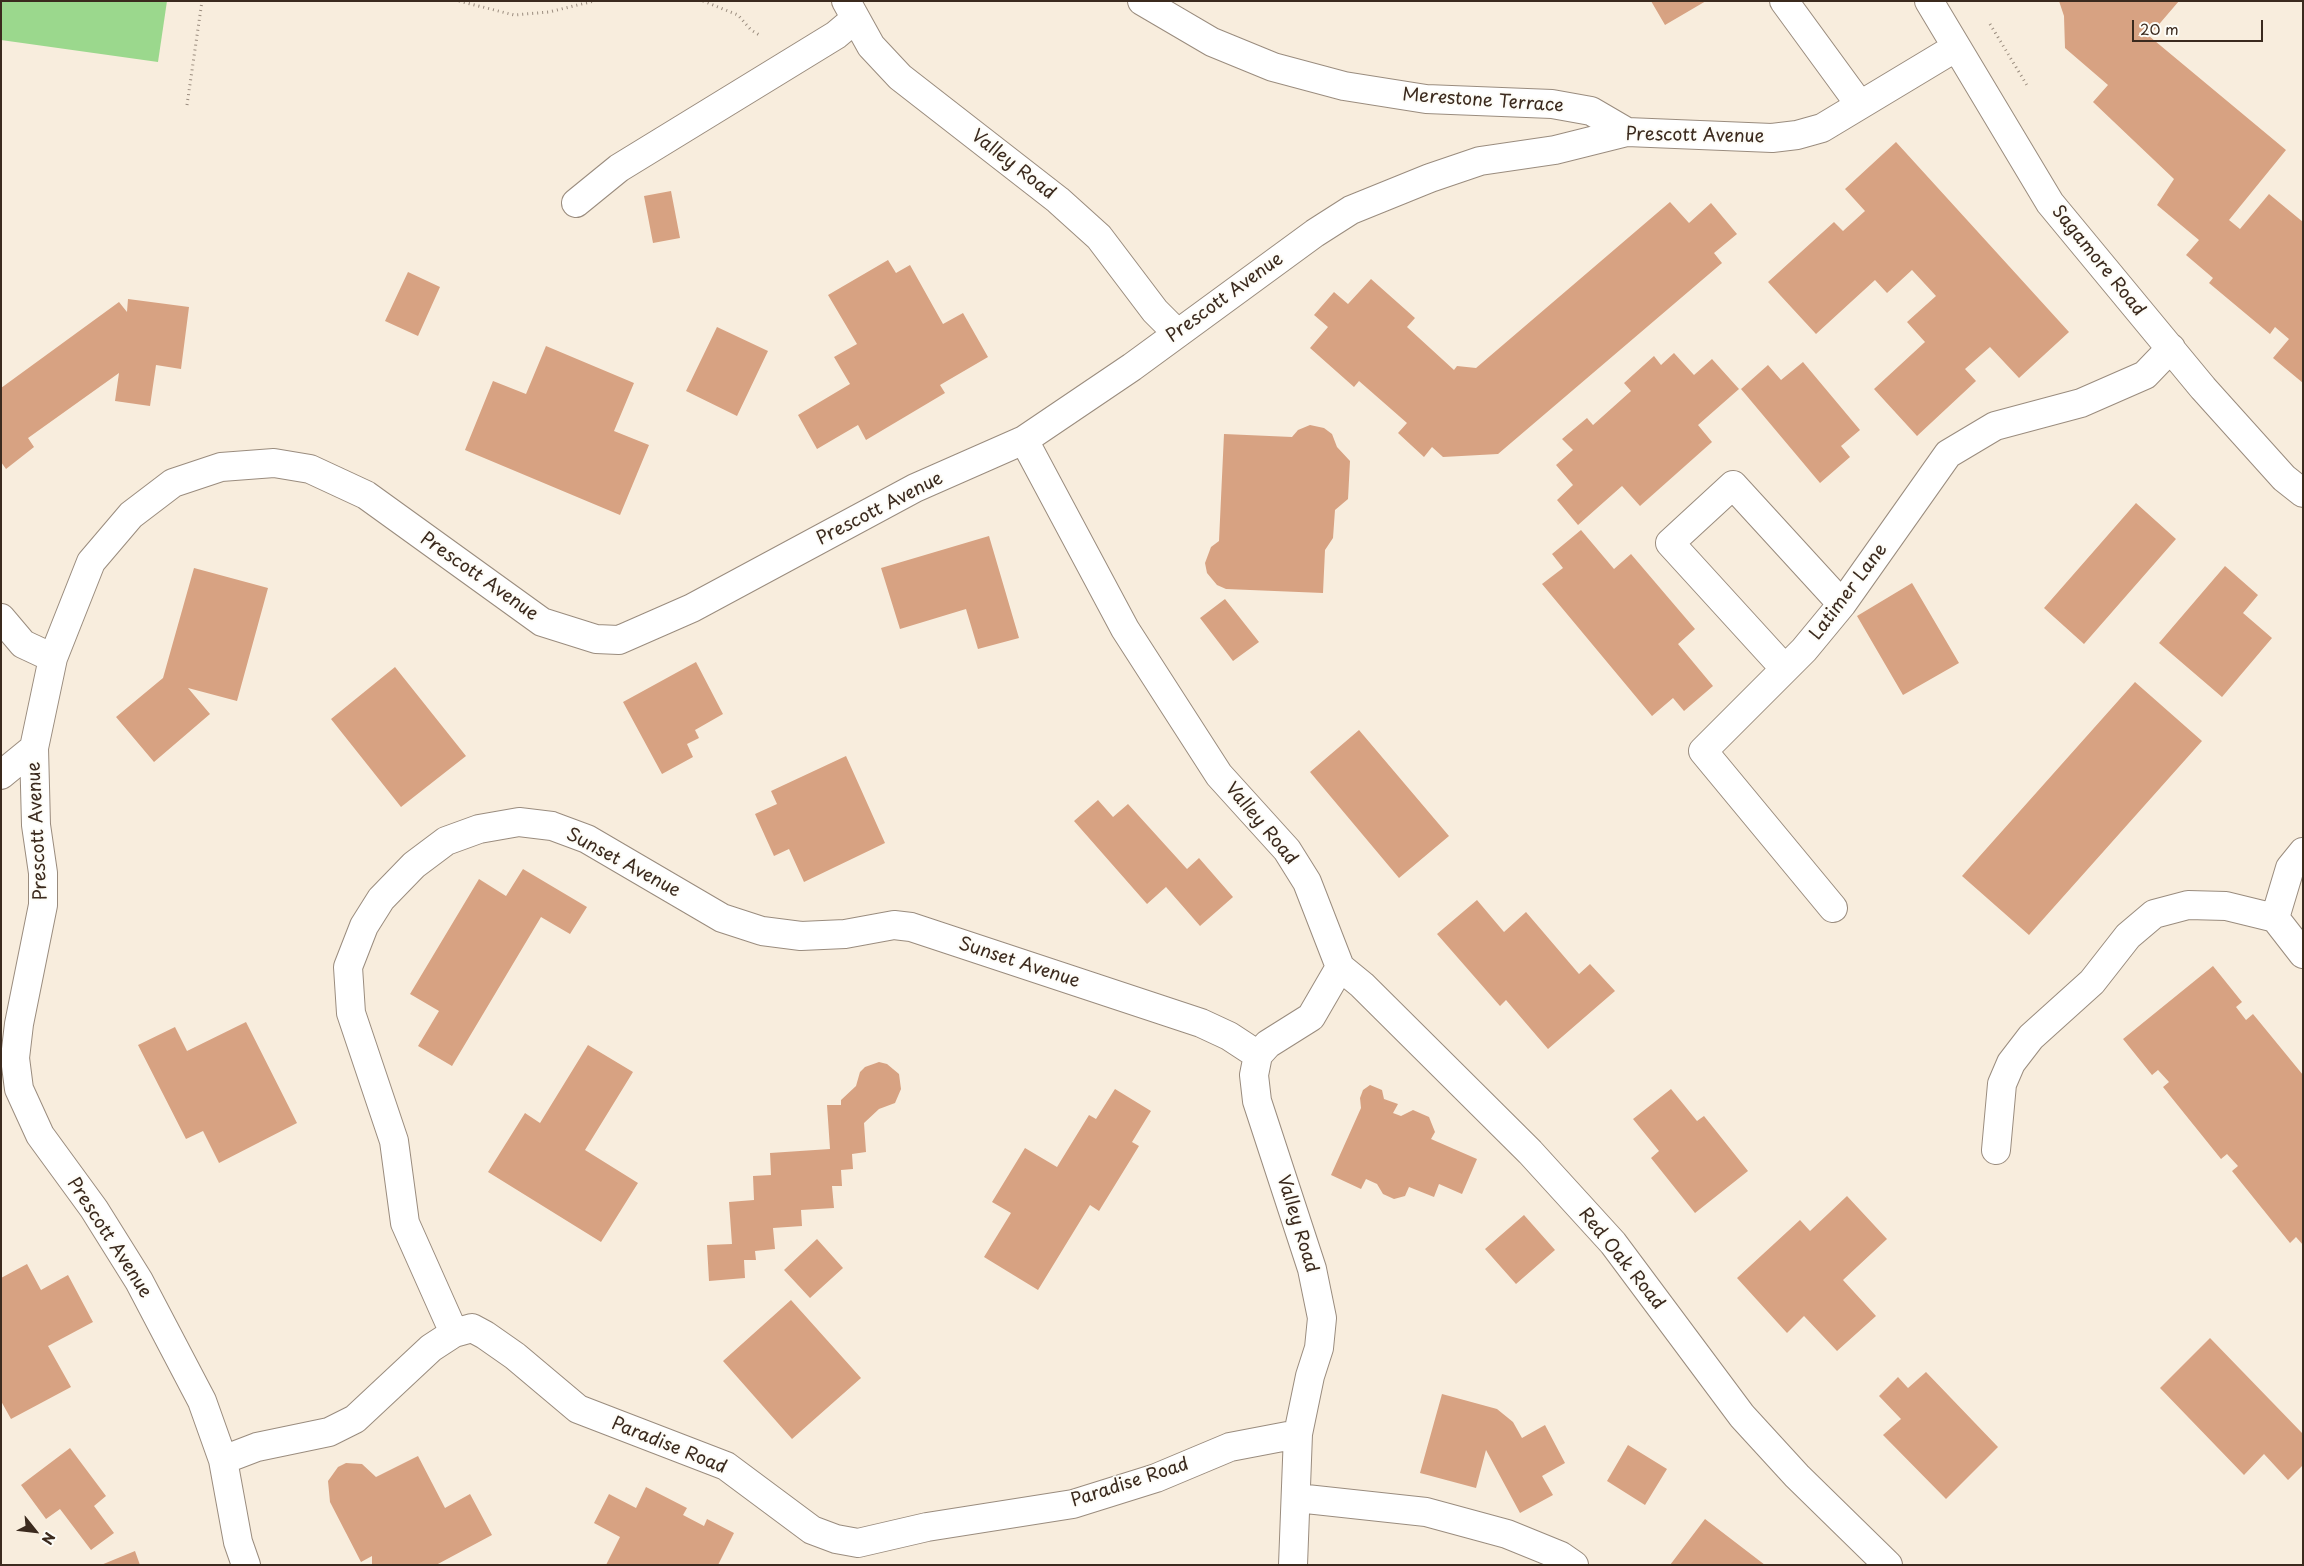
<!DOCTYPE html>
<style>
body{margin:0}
#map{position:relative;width:2304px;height:1566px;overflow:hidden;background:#f8eddd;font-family:"Playpen Sans",sans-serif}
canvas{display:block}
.frame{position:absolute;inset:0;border:2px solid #3b2a1e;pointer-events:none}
.north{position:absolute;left:10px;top:1506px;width:50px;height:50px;-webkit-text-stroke:4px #fdfcf7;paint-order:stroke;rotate:119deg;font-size:14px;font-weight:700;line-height:20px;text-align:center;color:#3b2a1e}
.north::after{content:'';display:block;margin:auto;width:18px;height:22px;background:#3b2a1e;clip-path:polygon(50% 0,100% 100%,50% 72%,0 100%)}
.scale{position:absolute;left:2132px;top:20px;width:131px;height:22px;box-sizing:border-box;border:2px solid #3b2a1e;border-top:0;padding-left:6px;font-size:15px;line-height:18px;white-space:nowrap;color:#3b2a1e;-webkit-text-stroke:4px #fdfcf7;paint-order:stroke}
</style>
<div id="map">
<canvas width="2304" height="1566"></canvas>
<div class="frame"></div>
<div class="north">N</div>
<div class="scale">20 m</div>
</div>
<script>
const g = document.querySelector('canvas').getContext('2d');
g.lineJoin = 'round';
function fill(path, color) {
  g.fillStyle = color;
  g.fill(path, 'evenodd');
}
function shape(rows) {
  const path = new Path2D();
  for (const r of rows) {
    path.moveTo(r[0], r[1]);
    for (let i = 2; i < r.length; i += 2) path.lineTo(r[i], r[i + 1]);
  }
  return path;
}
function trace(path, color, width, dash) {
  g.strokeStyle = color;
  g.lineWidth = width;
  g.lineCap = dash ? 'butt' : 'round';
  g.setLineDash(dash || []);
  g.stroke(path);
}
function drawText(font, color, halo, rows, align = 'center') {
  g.font = font + ' "Playpen Sans",sans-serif';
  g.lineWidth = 4;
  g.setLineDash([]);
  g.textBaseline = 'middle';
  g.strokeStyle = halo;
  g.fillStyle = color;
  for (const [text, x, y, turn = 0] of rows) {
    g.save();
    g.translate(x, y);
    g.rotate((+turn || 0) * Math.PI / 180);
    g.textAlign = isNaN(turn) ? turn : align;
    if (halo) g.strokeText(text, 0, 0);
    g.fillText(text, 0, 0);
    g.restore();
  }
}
fill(shape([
 [1,1,167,1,158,62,1,40]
]), '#9bd88d');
fill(shape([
 [1651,1,1706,1,1665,25],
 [2059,1,2179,1,2149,36,2286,150,2229,220,2240,229,2269,194,2303,222,2303,383,2273,358,2289,339,2275,327,2270,334,2209,283,2213,278,2186,255,2199,240,2157,205,2174,179,2093,102,2108,85,2065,48,2064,16],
 [1896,142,2069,332,2019,378,1990,347,1965,369,1976,381,1917,436,1874,389,1925,342,1907,322,1936,296,1912,270,1887,293,1875,280,1816,334,1768,282,1834,222,1843,231,1865,211,1845,189],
 [671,191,680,238,653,243,644,196],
 [1670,202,1689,223,1711,203,1737,234,1714,253,1722,263,1498,454,1443,457,1432,447,1424,457,1398,433,1407,423,1359,381,1354,387,1310,348,1328,327,1314,315,1334,292,1348,304,1371,279,1415,318,1407,327,1454,370,1457,366,1476,368],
 [888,260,896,273,910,265,943,324,963,313,988,357,940,385,945,393,866,440,858,425,817,449,798,415,850,384,834,357,857,344,828,295],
 [408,272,440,287,418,336,385,321],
 [128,299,189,307,181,369,156,365,150,406,115,401,119,373,28,438,34,447,6,469,1,462,1,388,119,302,127,312],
 [717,327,768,351,737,416,686,391],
 [546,346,634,383,614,431,649,445,620,515,465,450,493,381,526,394],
 [1674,353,1694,375,1712,359,1739,389,1698,425,1712,442,1640,506,1622,486,1578,525,1557,500,1573,485,1556,465,1573,450,1562,439,1587,418,1593,425,1631,391,1624,383,1654,356,1661,365],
 [1803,362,1860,430,1841,446,1850,457,1820,483,1741,389,1768,365,1781,380],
 [1310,425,1324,428,1332,434,1337,447,1350,461,1348,499,1335,510,1333,538,1325,550,1323,593,1226,589,1217,585,1207,573,1205,563,1211,547,1219,541,1224,434,1292,437,1298,430],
 [2136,503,2176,539,2084,644,2044,608],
 [1581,530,1614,569,1631,554,1695,629,1678,644,1713,686,1684,711,1673,698,1652,716,1542,584,1563,568,1552,554],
 [989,536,1019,638,978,649,966,609,900,629,881,568],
 [2225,566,2258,595,2243,613,2272,638,2222,697,2159,643],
 [194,568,268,588,237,701,188,688,210,714,154,762,116,717,163,678],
 [1912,583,1959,663,1903,695,1857,616],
 [1225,599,1259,642,1233,661,1200,618],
 [696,662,723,714,695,730,699,738,687,744,693,757,662,774,623,702],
 [395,667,466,756,401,807,331,719],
 [2135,682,2202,741,2029,935,1962,876],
 [1359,730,1449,836,1399,878,1310,772],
 [846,756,885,843,804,882,789,849,774,856,755,814,777,804,771,791],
 [1098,800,1113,817,1128,804,1187,869,1199,858,1233,897,1200,926,1166,887,1147,904,1074,821],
 [523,869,587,907,570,934,541,917,452,1066,418,1046,439,1011,410,994,479,879,506,896],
 [1477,900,1504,932,1526,912,1579,974,1590,964,1615,991,1548,1049,1506,1000,1500,1006,1437,934],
 [2213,966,2242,1002,2236,1007,2246,1020,2253,1014,2303,1075,2303,1245,2296,1237,2290,1243,2232,1171,2238,1166,2227,1154,2221,1159,2163,1087,2169,1082,2158,1070,2152,1075,2123,1039],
 [246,1022,297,1123,219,1163,203,1131,186,1139,138,1045,175,1027,187,1051],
 [588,1045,633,1072,585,1150,638,1183,601,1242,488,1172,525,1113,540,1123],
 [879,1062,887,1064,899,1074,901,1089,895,1103,879,1109,864,1123,866,1152,852,1154,853,1169,841,1170,842,1186,832,1186,834,1208,801,1210,802,1226,773,1228,775,1249,755,1251,756,1260,744,1260,745,1278,709,1281,707,1245,732,1244,729,1202,754,1200,753,1176,771,1175,770,1153,830,1149,827,1105,841,1105,841,1100,856,1086,860,1072,865,1067],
 [1370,1085,1382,1090,1384,1099,1398,1104,1393,1113,1401,1116,1413,1110,1429,1117,1435,1132,1431,1139,1477,1159,1462,1194,1439,1184,1434,1197,1409,1187,1405,1196,1394,1199,1383,1194,1377,1184,1366,1179,1361,1189,1331,1175,1361,1108,1360,1098,1363,1090],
 [1115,1089,1151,1111,1132,1142,1139,1146,1099,1211,1090,1205,1038,1290,984,1257,1011,1213,992,1202,1025,1148,1057,1167,1089,1115,1096,1119],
 [1671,1089,1697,1121,1704,1116,1748,1171,1695,1213,1651,1158,1659,1151,1633,1119],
 [1847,1196,1887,1239,1843,1280,1876,1316,1837,1351,1804,1316,1787,1333,1737,1278,1800,1220,1810,1231],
 [1524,1215,1555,1250,1516,1284,1485,1249],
 [817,1239,843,1268,810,1298,784,1270],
 [27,1264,41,1290,68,1275,93,1322,48,1346,71,1387,11,1419,1,1401,1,1278],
 [791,1300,861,1378,792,1439,723,1361],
 [2210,1338,2303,1434,2303,1465,2288,1480,2264,1454,2244,1475,2160,1388],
 [1926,1372,1998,1447,1946,1499,1883,1435,1901,1419,1879,1396,1898,1377,1908,1388],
 [1442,1394,1497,1409,1513,1422,1522,1438,1545,1425,1565,1463,1542,1476,1553,1495,1520,1513,1486,1450,1476,1488,1420,1473],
 [1628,1445,1667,1469,1645,1505,1607,1481],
 [70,1448,106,1496,94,1506,114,1533,91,1550,60,1509,46,1519,21,1485],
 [418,1456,445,1508,470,1494,492,1535,436,1565,372,1565,372,1556,361,1562,330,1502,328,1481,338,1467,346,1463,362,1464,376,1477],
 [646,1487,687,1508,683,1515,704,1526,707,1519,734,1533,718,1565,606,1565,620,1537,594,1523,609,1494,636,1508],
 [1705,1519,1765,1565,1670,1565],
 [135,1551,140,1565,101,1565]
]), '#d7a282');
const minor = shape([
 [846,1,871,46,900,77,1058,200,1099,237,1155,311,1177,333],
 [1142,1,1212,42,1273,67,1344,86,1426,99,1552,104,1591,111,1627,132],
 [1784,1,1860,105],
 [1929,1,2050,203,2203,388,2284,478,2303,493],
 [576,203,619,168,836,35,855,19],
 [1024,440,1125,629,1219,775,1287,850,1307,882,1340,967,1362,985,1530,1152,1613,1243,1742,1416,1797,1476,1888,1565],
 [1,618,23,644,53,658],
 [1785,669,1670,543,1733,485,1842,604],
 [1,775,34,748],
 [2303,852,2290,868,2275,918,2303,954],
 [1833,908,1703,751,1804,650,1842,604,1948,454,1995,426,2081,403,2145,375,2171,348],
 [1996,1150,2002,1084,2011,1063,2031,1037,2092,982,2128,936,2154,914,2188,905,2226,906,2275,918],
 [454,1333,405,1223,394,1141,351,1013,348,967,364,926,381,899,414,865,446,841,479,829,519,822,552,826,587,839,722,918,762,931,801,936,845,934,894,925,911,927,1201,1023,1229,1036,1258,1055],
 [223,1460,257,1447,329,1432,355,1419,431,1348,454,1333,472,1328,485,1335,515,1356,578,1409,726,1466,812,1530,836,1539,858,1543,927,1527,1073,1504,1156,1478,1230,1447,1298,1434],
 [1297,1498,1426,1512,1507,1534,1561,1556,1574,1565],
 [246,1565,238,1542,223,1460,202,1401,139,1281,94,1209,40,1135,19,1089,15,1058,19,1024,43,905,43,873,36,825,34,748,53,658,91,562,131,515,173,483,221,467,274,463,310,469,366,495,542,622,596,639,619,640,692,608,915,488,1024,440,1132,367,1315,233,1351,210,1430,178,1480,161,1555,150,1627,132,1772,138,1797,135,1822,128,1955,48],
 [1293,1565,1298,1434,1310,1376,1319,1348,1322,1318,1312,1269,1257,1101,1254,1075,1258,1055,1268,1044,1311,1017,1340,967]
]);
trace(minor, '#9a8c7e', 30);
trace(shape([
 [459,1,514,15,549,12,594,1],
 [703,1,738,15,751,30,761,36],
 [1990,24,2028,87],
 [187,105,202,1]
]), '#9a8c7e', 3, [1, 4]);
trace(minor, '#fff', 28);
drawText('18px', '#3b2a1e', '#fdfcf7', [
 ["Merestone Terrace",1483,101,4],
 ["Prescott Avenue",1695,136,1],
 ["Valley Road",1013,165,38],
 ["Sagamore Road",2098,261,51],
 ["Prescott Avenue",1225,298,-36],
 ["Prescott Avenue",880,509,-27],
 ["Prescott Avenue",479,577,35],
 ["Latimer Lane",1849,592,-53],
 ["Valley Road",1261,824,50],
 ["Prescott Avenue",38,831,-93],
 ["Sunset Avenue",623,863,28],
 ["Sunset Avenue",1019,963,18],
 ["Valley Road",1297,1224,73],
 ["Prescott Avenue",109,1238,57],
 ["Red Oak Road",1621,1259,51],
 ["Paradise Road",669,1446,22],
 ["Paradise Road",1130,1483,-18]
]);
</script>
